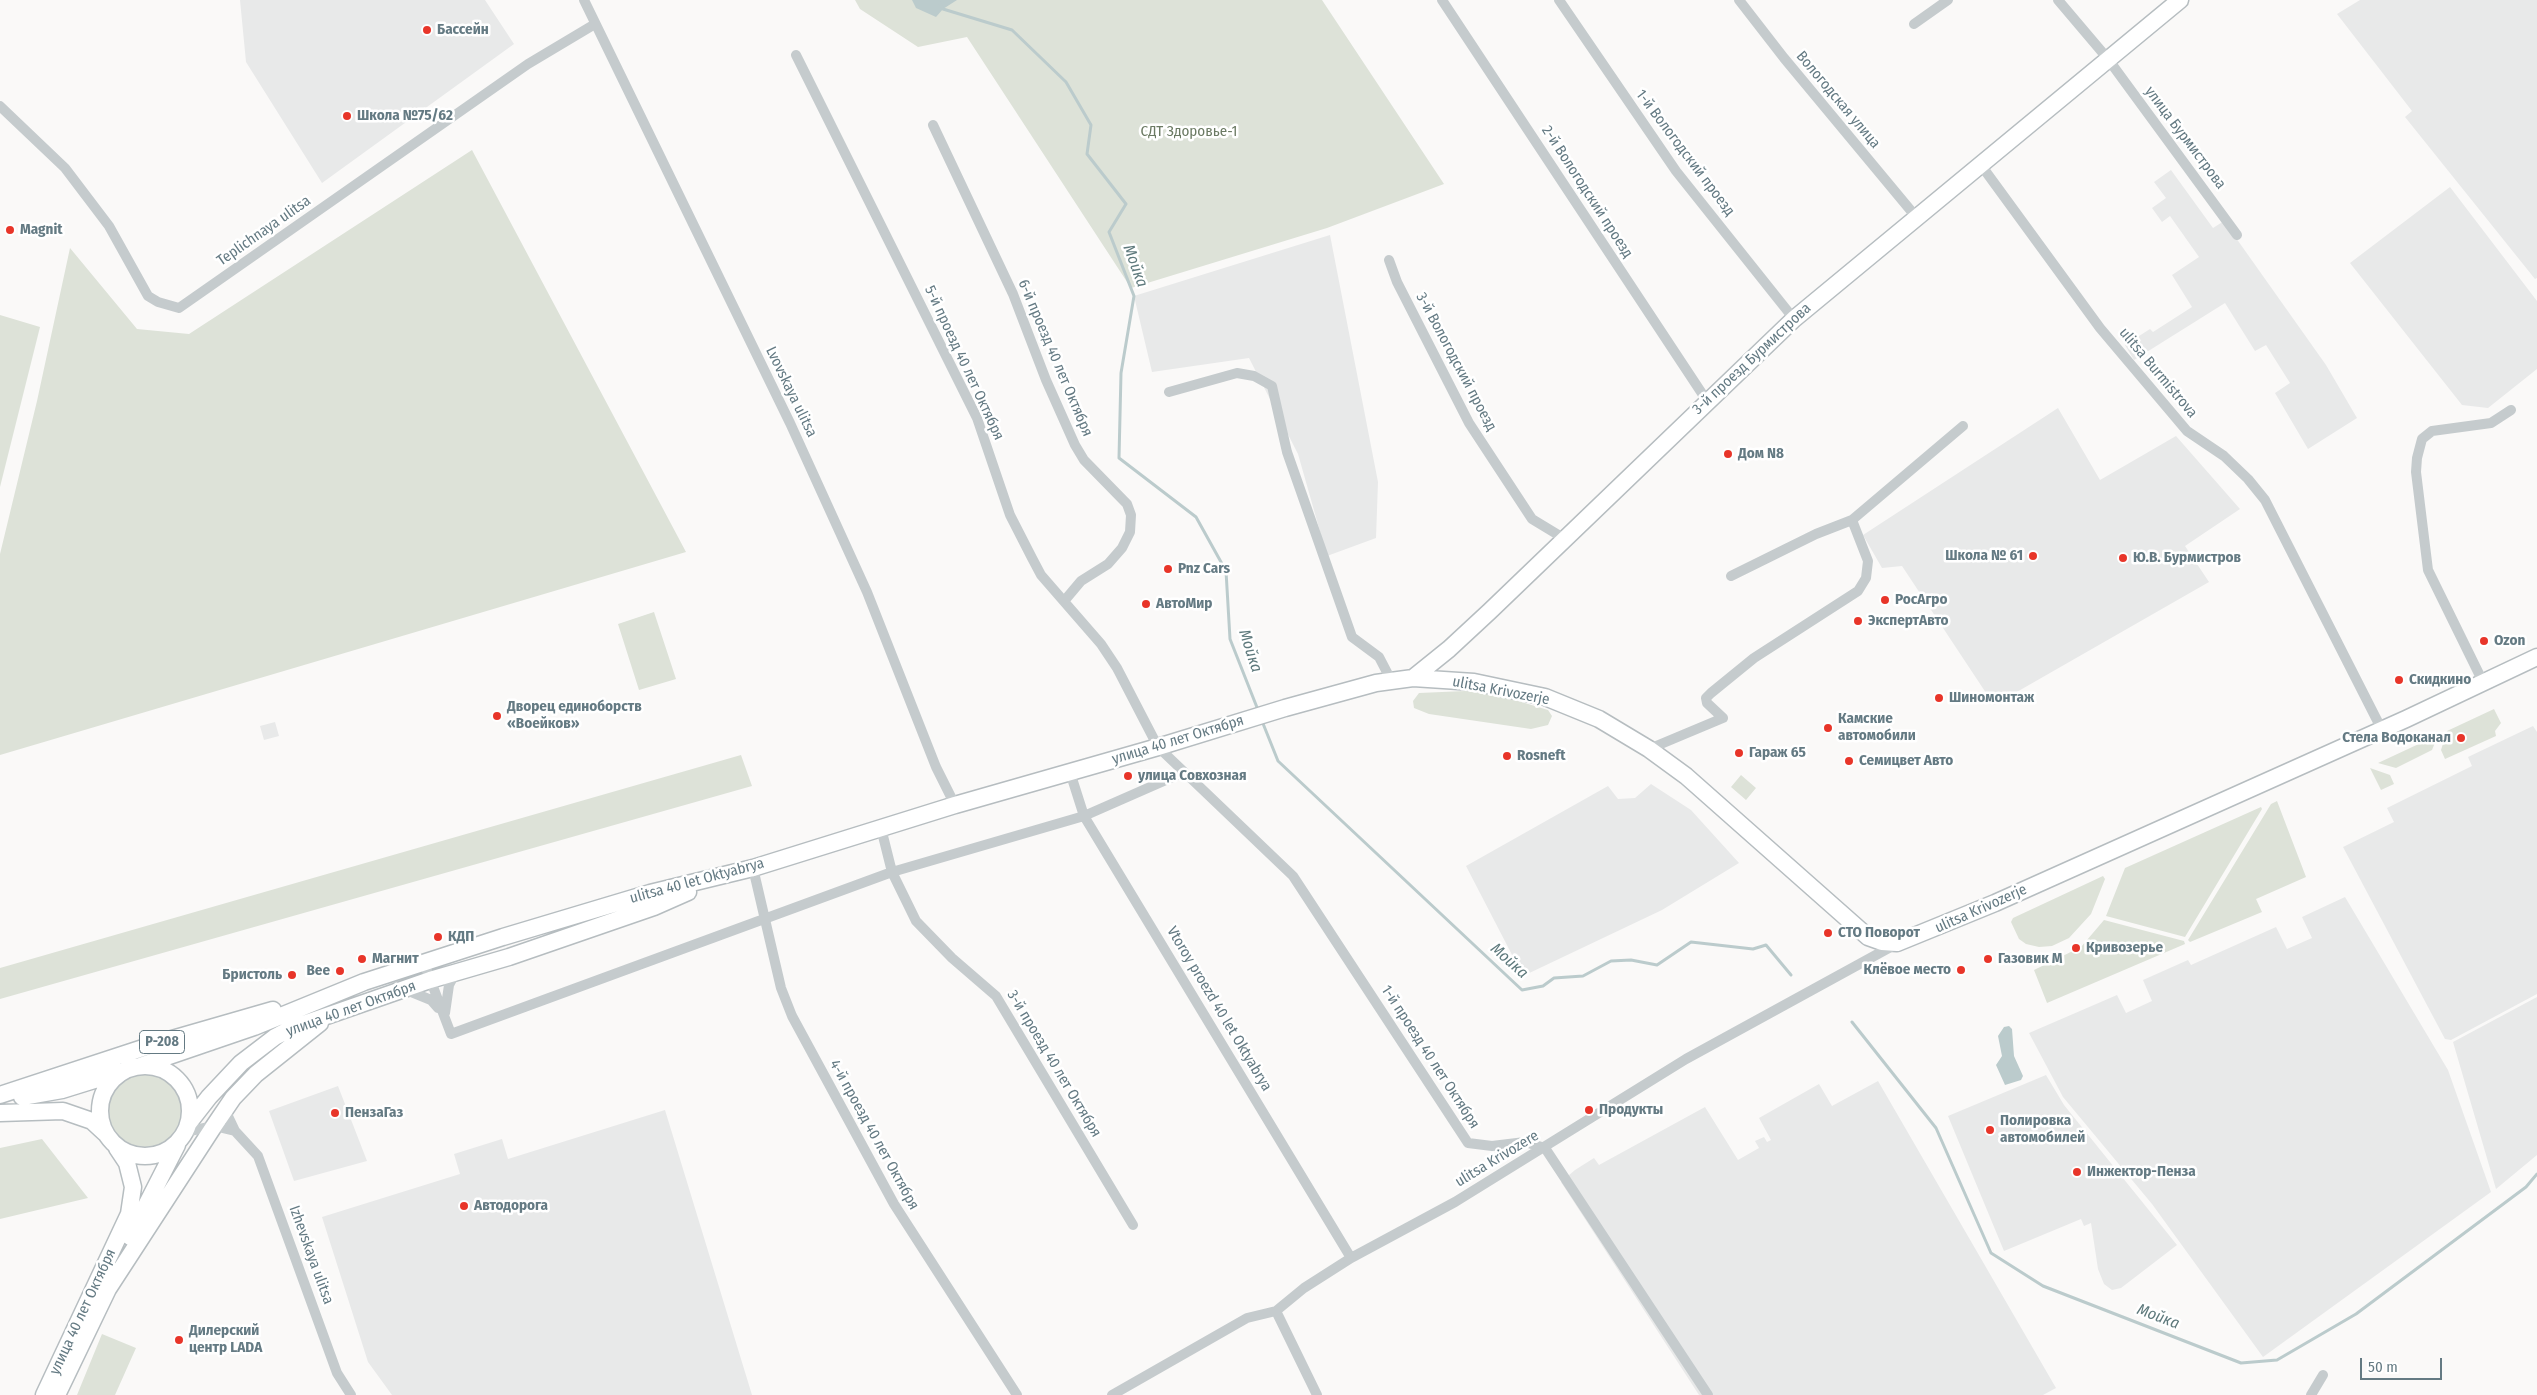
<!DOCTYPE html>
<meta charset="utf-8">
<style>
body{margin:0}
#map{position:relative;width:2537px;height:1395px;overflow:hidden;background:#faf9f8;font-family:"Fira Sans Condensed",sans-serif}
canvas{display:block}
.scale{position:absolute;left:2360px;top:1358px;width:82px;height:22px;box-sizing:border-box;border:2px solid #647a83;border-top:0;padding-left:6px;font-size:15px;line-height:18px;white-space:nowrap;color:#647a83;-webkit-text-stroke:4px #fff;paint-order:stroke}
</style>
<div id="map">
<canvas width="2537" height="1395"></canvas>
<div class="scale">50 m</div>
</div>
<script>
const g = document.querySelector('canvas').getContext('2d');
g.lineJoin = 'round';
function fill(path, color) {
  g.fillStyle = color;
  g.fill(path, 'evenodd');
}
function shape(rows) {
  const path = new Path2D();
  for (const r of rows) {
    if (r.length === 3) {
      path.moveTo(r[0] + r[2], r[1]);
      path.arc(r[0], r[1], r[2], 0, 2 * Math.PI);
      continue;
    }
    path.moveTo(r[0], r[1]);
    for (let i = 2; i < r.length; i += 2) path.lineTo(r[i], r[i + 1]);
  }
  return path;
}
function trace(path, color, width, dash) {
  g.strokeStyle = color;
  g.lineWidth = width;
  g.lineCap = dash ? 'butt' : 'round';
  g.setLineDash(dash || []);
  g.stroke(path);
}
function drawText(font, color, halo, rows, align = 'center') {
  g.font = font + ' "Fira Sans Condensed",sans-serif';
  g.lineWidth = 5;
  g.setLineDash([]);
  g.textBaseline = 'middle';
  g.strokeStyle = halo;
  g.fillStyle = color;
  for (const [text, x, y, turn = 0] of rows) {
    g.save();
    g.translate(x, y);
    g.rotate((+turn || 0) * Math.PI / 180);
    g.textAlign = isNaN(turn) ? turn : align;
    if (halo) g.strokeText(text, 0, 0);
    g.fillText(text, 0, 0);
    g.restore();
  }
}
fill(shape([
 [240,0,485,0,514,44,322,183,246,62],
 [2360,0,2537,0,2537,278,2535,279,2405,117,2412,111,2337,14],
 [2171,170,2213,228,2224,221,2326,365,2357,418,2308,449,2275,393,2290,383,2266,345,2255,351,2225,303,2134,360,2125,345,2150,329,2153,332,2192,307,2172,275,2199,257,2170,216,2162,222,2152,208,2166,198,2154,182],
 [2450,187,2537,301,2537,369,2488,408,2462,405,2350,263],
 [1330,235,1378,482,1376,538,1327,556,1298,454,1249,358,1152,372,1134,296],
 [2058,408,2100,480,2176,436,2240,509,2185,546,2209,582,1994,705,1902,566,1882,568,1863,535],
 [275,722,279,736,264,740,260,726],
 [2533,726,2537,732,2537,994,2451,1040,2445,1039,2343,847,2394,822,2387,808,2472,766,2468,757],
 [1651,784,1691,810,1739,863,1662,910,1523,976,1466,866,1608,786,1618,799,1635,798],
 [2345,897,2448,1070,2491,1192,2263,1357,2152,1204,2063,1097,2029,1033,2117,995,2126,1013,2152,1001,2143,980,2188,960,2191,965,2276,927,2287,949,2312,938,2302,917],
 [2537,997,2537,1155,2496,1189,2453,1042],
 [2046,1075,2064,1105,2177,1245,2121,1288,2112,1290,2104,1284,2098,1269,2091,1223,2084,1226,2081,1219,2004,1251,1948,1116],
 [1878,1081,2056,1388,2043,1395,1699,1395,1561,1182,1575,1170,1594,1158,1599,1165,1705,1107,1738,1160,1759,1148,1755,1141,1764,1137,1767,1142,1771,1140,1759,1118,1819,1084,1832,1106],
 [338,1086,367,1161,294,1181,269,1111],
 [665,1110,752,1395,392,1395,368,1362,322,1217,460,1174,454,1154,502,1139,508,1159]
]), '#e8e9e9');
fill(shape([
 [855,0,1322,0,1444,184,1327,228,1131,288,967,37,918,47,860,9],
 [472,150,686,552,0,755,0,554,37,401,70,248,137,329,189,334],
 [0,315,40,327,0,487],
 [654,612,676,679,639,690,618,624],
 [1465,691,1492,693,1548,710,1552,716,1548,725,1531,729,1429,714,1414,708,1413,701,1419,693],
 [2494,709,2501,723,2495,731,2496,736,2445,759,2441,750,2447,731],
 [2438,735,2432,750,2396,768,2378,763],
 [741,755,752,786,0,999,0,968],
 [2370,768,2390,775,2394,784,2381,790],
 [1741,775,1756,788,1746,800,1731,787],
 [2277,801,2306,877,2256,899,2262,912,2190,942,2188,940,2271,804],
 [2261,807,2262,809,2185,937,2106,916,2125,868],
 [2103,876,2105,879,2091,914,2069,938,2052,946,2039,947,2026,944,2019,939,2011,922,2013,918],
 [2104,920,2184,941,2185,944,2047,1003,2034,970,2081,947],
 [144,1111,39],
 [42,1139,88,1198,0,1219,0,1148],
 [102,1334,136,1348,115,1395,77,1395]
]), '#dde2d8');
fill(shape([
 [912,0,957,0,943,9,936,17,916,8],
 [2004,1027,2009,1026,2012,1029,2014,1056,2023,1076,2021,1080,2005,1085,1996,1065,2002,1056,1998,1036]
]), '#bbcbcc');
trace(shape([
 [938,0,943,9,1012,30,1066,82,1091,125,1087,154,1126,204,1109,232,1134,296,1121,373,1119,458,1196,517,1226,571,1230,639,1258,710],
 [1262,721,1278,761,1522,990,1543,986,1554,978,1583,976,1611,961,1631,960,1657,965,1691,942,1753,949,1766,945,1791,975],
 [1852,1022,1936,1128,1991,1253,2043,1286,2241,1363,2277,1360,2356,1314,2526,1187,2537,1174]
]), '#bbcbcc', 3);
const primary = shape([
 [1413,678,1449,649,1490,611,1794,319,2180,0],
 [145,1111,45],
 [140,1066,254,1027,364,982,503,937,650,893,753,868,955,805,1158,747,1285,708,1376,683,1413,678,1474,682,1545,697,1599,719,1649,749,1686,776,1868,937,1882,942,1897,943,1995,903,2406,719,2537,657],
 [0,1095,155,1044,273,1010],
 [22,1097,62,1090,120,1072],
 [0,1113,63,1111,92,1121,105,1133],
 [188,1124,209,1097,241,1063,275,1037,292,1028,430,980,509,957,654,907,688,892],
 [130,1237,177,1145],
 [44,1395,129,1214,133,1187,127,1163,117,1148],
 [57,1395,108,1289,214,1126,233,1098,256,1074,320,1023]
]);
trace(primary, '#b6bdc0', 19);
trace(shape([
 [584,0,790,423,867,592,936,767,955,805],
 [1442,0,1707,401],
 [1559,0,1676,171,1794,319],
 [1739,0,1784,58,1917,218],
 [2058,0,2108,59,2237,235],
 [1914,24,1948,0],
 [796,55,977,418,1010,515,1032,558,1041,575,1101,644,1117,668,1158,747,1293,876,1468,1143,1492,1146,1525,1142,1545,1148,1708,1395],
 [0,106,65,168,109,226,148,296,158,302,179,308,528,64,595,24],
 [933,125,1013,294,1046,380,1075,445,1084,460,1127,504,1131,515,1130,532,1122,548,1108,564,1081,581,1065,600],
 [1981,165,2100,328,2187,431,2224,456,2248,479,2265,500,2381,728],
 [1389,260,1397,282,1469,423,1532,519,1565,539],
 [1169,392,1237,373,1254,376,1272,386,1287,452,1352,637,1379,657,1391,680],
 [1731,576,1816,534,1852,520,1963,426],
 [2483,682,2428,570,2416,472,2417,458,2422,439,2432,431,2491,423,2511,410],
 [1649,749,1723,718,1707,703,1706,698,1711,693,1754,658,1858,591,1866,578,1868,561,1852,520],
 [1070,772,1084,816,1351,1258],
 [881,828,892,872,916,921,952,958,996,996,1133,1225],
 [753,868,781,988,792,1016,894,1204,1017,1395],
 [424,963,451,1034,892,872,1084,816,1182,773],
 [404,989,431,1000,438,1008],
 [445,1013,449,985,456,972],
 [225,1110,235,1131,258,1156,337,1373,351,1395],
 [185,1132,214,1126,235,1131],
 [1276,1311,1317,1395],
 [1112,1395,1247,1318,1276,1311,1304,1288,1351,1258,1455,1202,1686,1059,1896,944],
 [2311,1395,2323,1375]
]), '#c5cbcd', 10);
trace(primary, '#fff', 16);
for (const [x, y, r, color] of [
 [427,30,5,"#e83529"],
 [347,116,5,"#e83529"],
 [10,230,5,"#e83529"],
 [1728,454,5,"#e83529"],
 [2033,556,5,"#e83529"],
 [2123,558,5,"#e83529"],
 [1168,569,5,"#e83529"],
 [1885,600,5,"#e83529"],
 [1146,604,5,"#e83529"],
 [1858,621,5,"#e83529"],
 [2484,641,5,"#e83529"],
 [2399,680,5,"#e83529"],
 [1939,698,5,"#e83529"],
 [497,716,5,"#e83529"],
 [1828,728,5,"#e83529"],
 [2461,738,5,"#e83529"],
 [1739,753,5,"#e83529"],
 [1507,756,5,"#e83529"],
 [1849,761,5,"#e83529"],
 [1128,776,5,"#e83529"],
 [1828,933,5,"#e83529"],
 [438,937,5,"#e83529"],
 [2076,948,5,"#e83529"],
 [362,959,5,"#e83529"],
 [1988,959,5,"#e83529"],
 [1961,970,5,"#e83529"],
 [340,971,5,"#e83529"],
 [292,975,5,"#e83529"],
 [1589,1110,5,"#e83529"],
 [335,1113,5,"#e83529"],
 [1990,1130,5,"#e83529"],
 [2077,1172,5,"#e83529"],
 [464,1206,5,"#e83529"],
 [179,1340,5,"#e83529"]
]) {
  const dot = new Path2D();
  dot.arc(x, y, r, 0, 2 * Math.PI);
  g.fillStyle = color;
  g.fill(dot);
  trace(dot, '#fff', 2);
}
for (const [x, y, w] of [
 [162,1042,45]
]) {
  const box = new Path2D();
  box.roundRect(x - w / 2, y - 11.5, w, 23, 4);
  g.fillStyle = '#fff';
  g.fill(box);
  trace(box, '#647a83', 1);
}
drawText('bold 14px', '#647a83', null, [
 ["Р-208",162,1042]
]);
drawText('bold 15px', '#647a83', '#fff', [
 ["Бассейн",437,30],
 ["Школа №75/62",357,116],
 ["Magnit",20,230],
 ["Дом N8",1738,454],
 ["Школа № 61",2023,556,"right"],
 ["Ю.В. Бурмистров",2133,558],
 ["Pnz Cars",1178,569],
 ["РосАгро",1895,600],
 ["АвтоМир",1156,604],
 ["ЭкспертАвто",1868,621],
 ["Ozon",2494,641],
 ["Скидкино",2409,680],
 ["Шиномонтаж",1949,698],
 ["Дворец единоборств",507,707],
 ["«Воейков»",507,724],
 ["Камские",1838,719],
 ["автомобили",1838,736],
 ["Стела Водоканал",2451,738,"right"],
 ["Гараж 65",1749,753],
 ["Rosneft",1517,756],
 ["Семицвет Авто",1859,761],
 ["улица Совхозная",1138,776],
 ["СТО Поворот",1838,933],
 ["КДП",448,937],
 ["Кривозерье",2086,948],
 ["Магнит",372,959],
 ["Газовик М",1998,959],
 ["Клёвое место",1951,970,"right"],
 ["Bee",330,971,"right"],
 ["Бристоль",282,975,"right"],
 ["Продукты",1599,1110],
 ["ПензаГаз",345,1113],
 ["Полировка",2000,1121],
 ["автомобилей",2000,1138],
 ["Инжектор-Пенза",2087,1172],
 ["Автодорога",474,1206],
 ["Дилерский",189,1331],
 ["центр LADA",189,1348]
], 'left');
drawText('15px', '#647a83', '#fff', [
 ["Вологодская улица",1838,100,50],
 ["улица Бурмистрова",2185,138,53],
 ["1-й Вологодский проезд",1685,153,53],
 ["2-й Вологодский проезд",1587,192,57],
 ["Teplichnaya ulitsa",264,231,-35],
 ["6-й проезд 40 лет Октября",1055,358,67],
 ["3-й проезд Бурмистрова",1752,359,-43],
 ["3-й Вологодский проезд",1456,362,62],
 ["5-й проезд 40 лет Октября",964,363,65],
 ["ulitsa Burmistrova",2158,373,50],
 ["Lvovskaya ulitsa",791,392,64],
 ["ulitsa Krivozerje",1501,691,11],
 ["улица 40 лет Октября",1178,740,-17],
 ["ulitsa 40 let Oktyabrya",697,881,-15],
 ["ulitsa Krivozerje",1981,909,-24],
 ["улица 40 лет Октября",351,1009,-20],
 ["Vtoroy proezd 40 let Oktyabrya",1219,1009,59],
 ["1-й проезд 40 лет Октября",1430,1057,57],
 ["3-й проезд 40 лет Октября",1054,1064,59],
 ["4-й проезд 40 лет Октября",874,1135,61],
 ["ulitsa Krivozere",1497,1159,-31],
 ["Izhevskaya ulitsa",311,1255,70],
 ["улица 40 лет Октября",83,1312,-65]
]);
drawText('15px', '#6b7a63', '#fff', [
 ["СДТ Здоровье-1",1189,132]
]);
drawText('italic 16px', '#5f7a7d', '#fff', [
 ["Мойка",1135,266,70],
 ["Мойка",1250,651,72],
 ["Мойка",1509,961,42],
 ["Мойка",2158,1317,21]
]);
</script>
